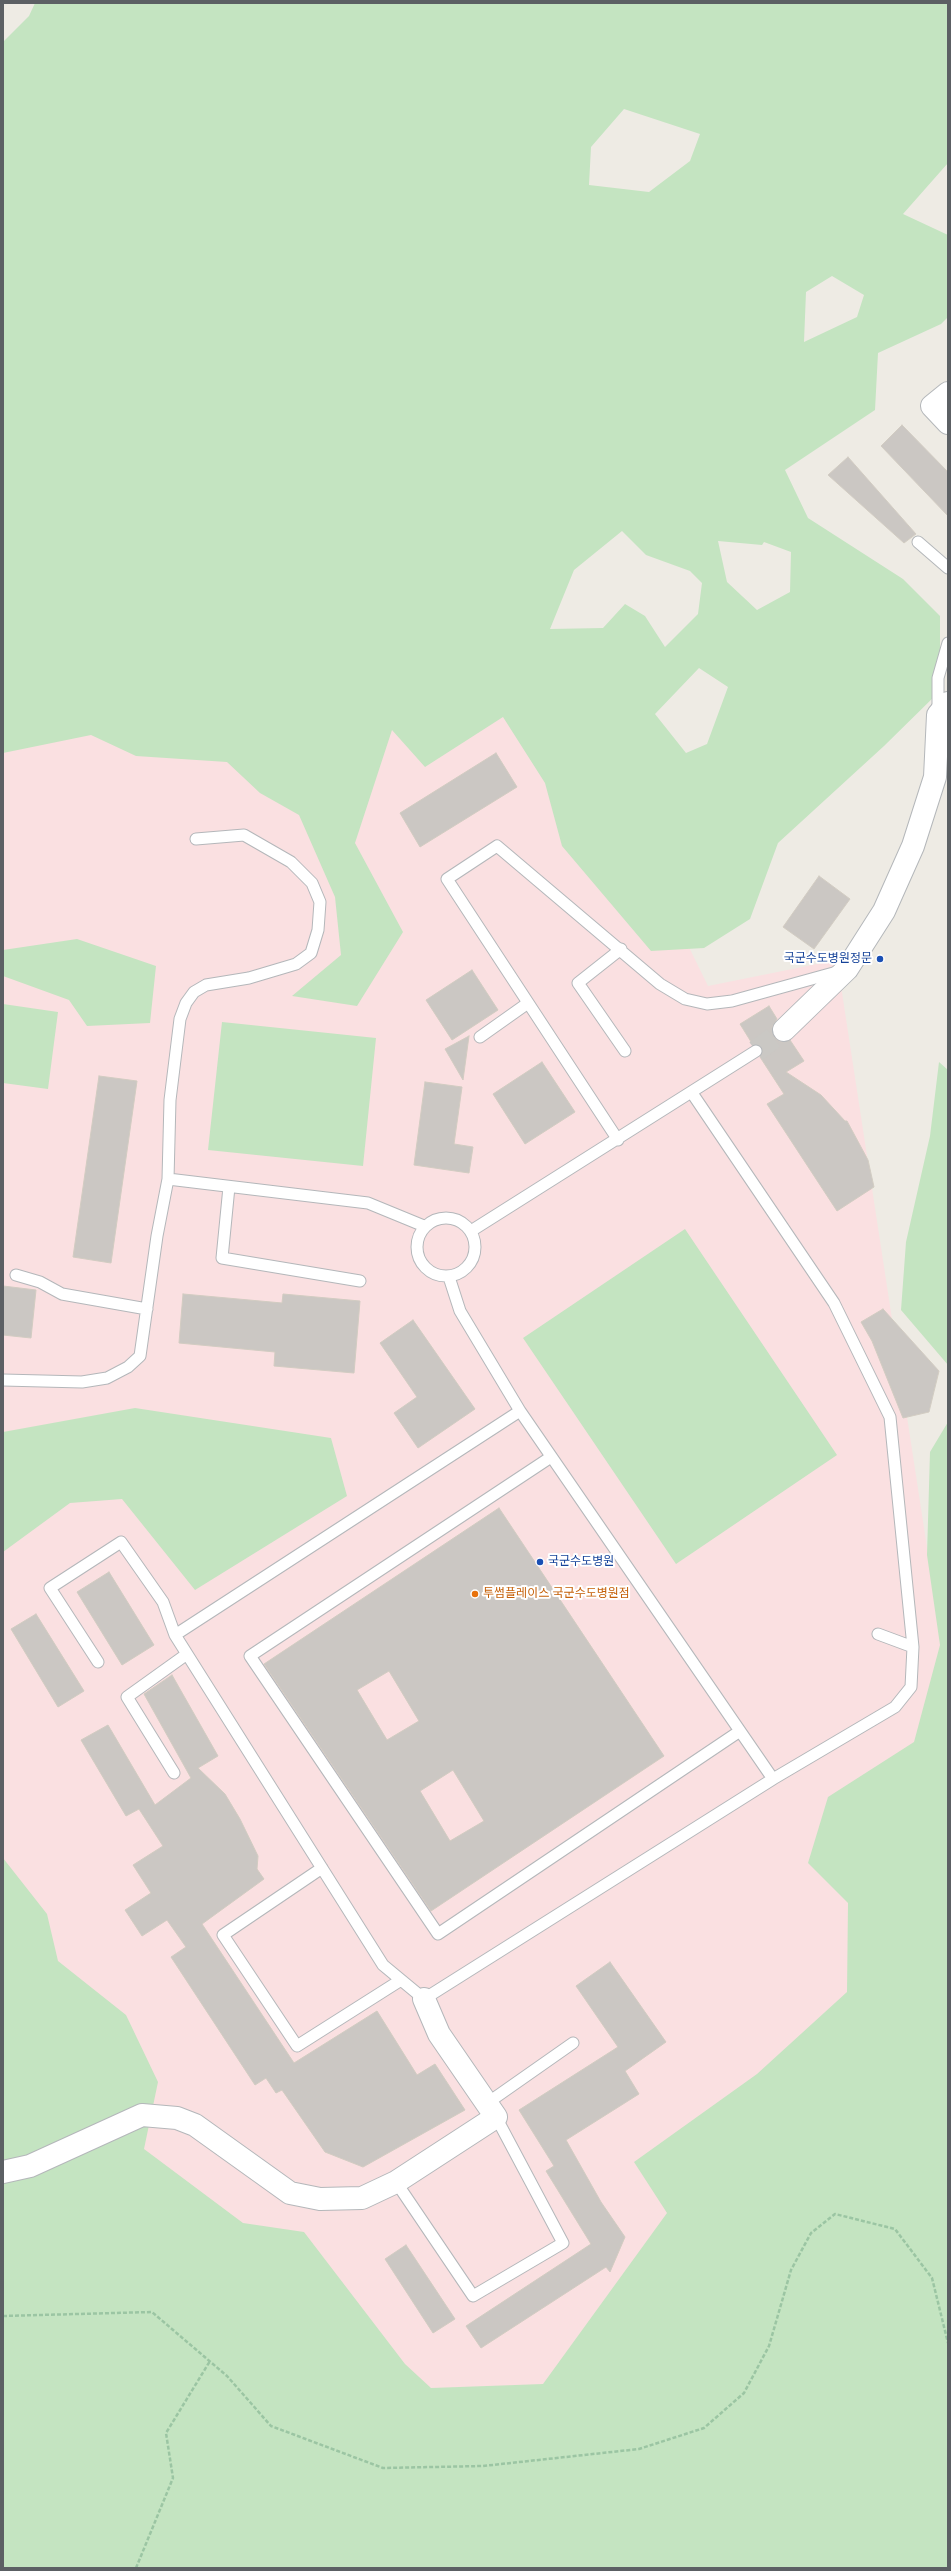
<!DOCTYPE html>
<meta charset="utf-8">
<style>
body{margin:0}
#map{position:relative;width:951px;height:2571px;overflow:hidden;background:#eeebe4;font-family:Arial,sans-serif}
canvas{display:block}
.frame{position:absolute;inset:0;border:4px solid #5c6064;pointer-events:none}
</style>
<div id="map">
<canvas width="951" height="2571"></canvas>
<div class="frame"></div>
</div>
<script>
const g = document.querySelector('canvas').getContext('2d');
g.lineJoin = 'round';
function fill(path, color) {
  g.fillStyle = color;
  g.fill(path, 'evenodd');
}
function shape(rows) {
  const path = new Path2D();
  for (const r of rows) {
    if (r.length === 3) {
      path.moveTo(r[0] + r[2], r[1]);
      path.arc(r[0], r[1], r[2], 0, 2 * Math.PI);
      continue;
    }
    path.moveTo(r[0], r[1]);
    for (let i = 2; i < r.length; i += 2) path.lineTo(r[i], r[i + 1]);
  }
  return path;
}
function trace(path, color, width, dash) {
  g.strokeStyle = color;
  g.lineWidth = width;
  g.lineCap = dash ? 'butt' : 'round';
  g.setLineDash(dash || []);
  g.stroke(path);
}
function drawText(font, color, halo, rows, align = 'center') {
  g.font = font + ' Arial,"Noto Sans KR",sans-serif';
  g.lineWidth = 4;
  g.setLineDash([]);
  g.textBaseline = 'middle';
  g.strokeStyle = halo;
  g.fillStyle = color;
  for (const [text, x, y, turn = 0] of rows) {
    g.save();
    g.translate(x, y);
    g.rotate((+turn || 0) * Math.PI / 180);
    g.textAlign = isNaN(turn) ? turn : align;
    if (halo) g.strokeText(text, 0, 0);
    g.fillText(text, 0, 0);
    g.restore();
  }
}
fill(shape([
 [216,385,657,882,708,986,837,960,932,1580,944,1628,910,1945,607,2436,3,2285,3,609]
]), '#fae0e1');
fill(shape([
 [35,3,948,3,948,163,903,214,948,235,948,317,941,324,878,353,875,410,785,470,808,518,903,579,940,616,940,691,884,746,778,843,750,919,704,948,651,951,562,846,545,783,503,717,425,767,392,730,355,843,403,932,357,1006,292,996,341,955,335,897,299,815,260,793,227,762,136,756,91,735,3,753,3,42,29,16],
 [624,109,700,134,690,161,649,192,589,185,591,147],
 [832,276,864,295,857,317,804,342,806,292],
 [622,531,646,555,690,571,702,583,698,614,665,647,645,616,625,604,603,628,550,629,574,570],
 [718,541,762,545,764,542,791,552,790,592,757,610,727,582],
 [699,668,728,687,707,744,686,753,655,714],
 [77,939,156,966,150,1023,87,1026,69,1000,3,976,3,950],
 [3,1004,58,1012,48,1089,3,1083],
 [222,1022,376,1038,363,1166,208,1150],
 [939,1062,948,1070,948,1365,901,1310,906,1242,930,1136],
 [685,1229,837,1455,676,1564,523,1338],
 [135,1408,331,1438,347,1496,195,1590,122,1499,70,1503,3,1552,3,1432],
 [948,1422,948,2568,3,2568,3,1858,47,1914,58,1961,126,2015,158,2082,144,2149,243,2223,304,2232,405,2364,431,2388,543,2384,667,2213,634,2162,757,2074,847,1992,848,1903,808,1863,828,1797,914,1742,940,1645,927,1555,930,1452]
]), '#c4e4c1');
const building = shape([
 [902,425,948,472,948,516,881,446,902,425],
 [848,457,916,534,904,543,828,475,848,457],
 [496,753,517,787,420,847,400,813,496,753],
 [819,876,850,899,814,949,783,927,819,876],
 [472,970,498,1010,452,1040,426,1000,472,970],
 [769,1006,777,1019,772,1027,775,1038,781,1042,790,1040,804,1061,786,1072,821,1095,845,1121,847,1121,868,1160,874,1187,837,1211,767,1104,784,1094,760,1057,763,1051,762,1047,753,1045,740,1024,769,1006],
 [469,1036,463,1080,445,1049,469,1036],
 [542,1062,575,1112,525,1144,493,1094,542,1062],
 [99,1076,137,1081,111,1263,73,1257,99,1076],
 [425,1082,462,1087,454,1144,473,1147,469,1173,414,1165,425,1082],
 [3,1286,36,1290,31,1338,3,1335,3,1286],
 [183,1294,282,1303,283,1294,360,1301,354,1373,274,1366,275,1352,179,1343,183,1294],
 [883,1309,939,1371,929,1412,903,1418,872,1341,861,1322,883,1309],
 [413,1320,475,1409,418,1448,394,1413,417,1397,380,1343,413,1320],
 [499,1508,664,1756,431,1911,264,1664,499,1508],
 [389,1671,419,1721,387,1740,357,1690,389,1671],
 [453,1770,484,1821,450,1841,420,1791,453,1770],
 [109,1572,154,1645,122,1665,77,1592,109,1572],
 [36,1614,84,1691,58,1707,11,1629,36,1614],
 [172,1675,218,1756,198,1768,225,1794,240,1819,258,1856,257,1869,264,1879,202,1924,294,2063,377,2011,417,2075,435,2064,465,2110,363,2167,325,2152,282,2090,276,2093,266,2078,255,2085,171,1957,186,1947,167,1920,142,1936,125,1910,151,1893,133,1865,163,1846,139,1809,126,1816,81,1740,108,1725,155,1805,191,1778,144,1694,172,1675],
 [610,1962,666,2042,625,2071,639,2094,566,2140,601,2202,625,2237,610,2272,606,2267,481,2348,466,2326,591,2244,546,2171,554,2166,519,2110,618,2047,576,1986,610,1962],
 [406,2245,455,2319,433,2333,385,2259,406,2245]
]);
fill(building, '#cbc7c3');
trace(building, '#d2ccc2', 1);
trace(shape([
 [756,1051,784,1030]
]), '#cac8c4', 22, [22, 11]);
const lane = shape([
 [918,542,948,568],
 [938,713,938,678,948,643],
 [621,949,578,983,625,1051],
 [480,1037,528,1003],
 [692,1093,834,1303,890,1417,913,1647,911,1687,895,1707,773,1779],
 [618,1140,447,879,497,846,660,984,685,999,707,1004,732,1001,837,972],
 [168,1179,170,1100,180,1019,186,1003,194,992,206,985,249,978,296,964,311,953,318,930,320,902,312,883,291,862,244,835,196,839],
 [229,1187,222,1258,360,1281],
 [446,1247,29],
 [471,1231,756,1051],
 [16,1275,40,1282,62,1294,147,1309],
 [449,1277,460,1311,520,1411,175,1635,383,1965,424,1999,773,1779,520,1411],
 [3,1380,82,1382,107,1378,128,1367,140,1356,157,1236,168,1179,368,1203,424,1226],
 [551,1457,250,1656,438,1934,740,1731],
 [878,1634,913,1647],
 [98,1662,50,1588,121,1542,163,1602,175,1635],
 [174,1773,127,1697,187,1654],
 [322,1868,223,1935,297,2046,401,1980],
 [486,2104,573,2043],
 [396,2182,473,2296,563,2243,496,2117]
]);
const street = shape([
 [948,393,932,406,948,423],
 [784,1030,847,969,884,911,913,846,935,777,938,715,948,703],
 [3,2172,30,2166,142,2115,177,2118,195,2125,290,2193,320,2199,362,2198,396,2182,496,2117,439,2034,424,1999]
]);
trace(lane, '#b4b7ba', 13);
trace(street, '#b4b7ba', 24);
trace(shape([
 [3,2316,152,2312,227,2376,271,2426,383,2468,483,2466,639,2449,704,2428,744,2393,769,2346,791,2270,811,2233,835,2214,895,2229,932,2278,948,2343],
 [136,2568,173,2478,166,2433,210,2361]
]), '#9bc5a3', 2.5, [4, 2]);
trace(lane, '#fff', 11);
trace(street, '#fff', 22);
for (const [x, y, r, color] of [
 [880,959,4,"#1a4fb4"],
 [540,1562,4,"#1a4fb4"],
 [475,1594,4,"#e8710a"]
]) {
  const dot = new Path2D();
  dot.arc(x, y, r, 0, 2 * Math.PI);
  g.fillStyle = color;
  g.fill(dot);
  trace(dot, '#fff', 1.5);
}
drawText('12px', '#164399', '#fff', [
 ["국군수도병원정문",872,959],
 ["국군수도병원",548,1562,"left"]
], 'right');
drawText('12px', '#c56008', '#fff', [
 ["투썸플레이스 국군수도병원점",483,1594]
], 'left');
</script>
